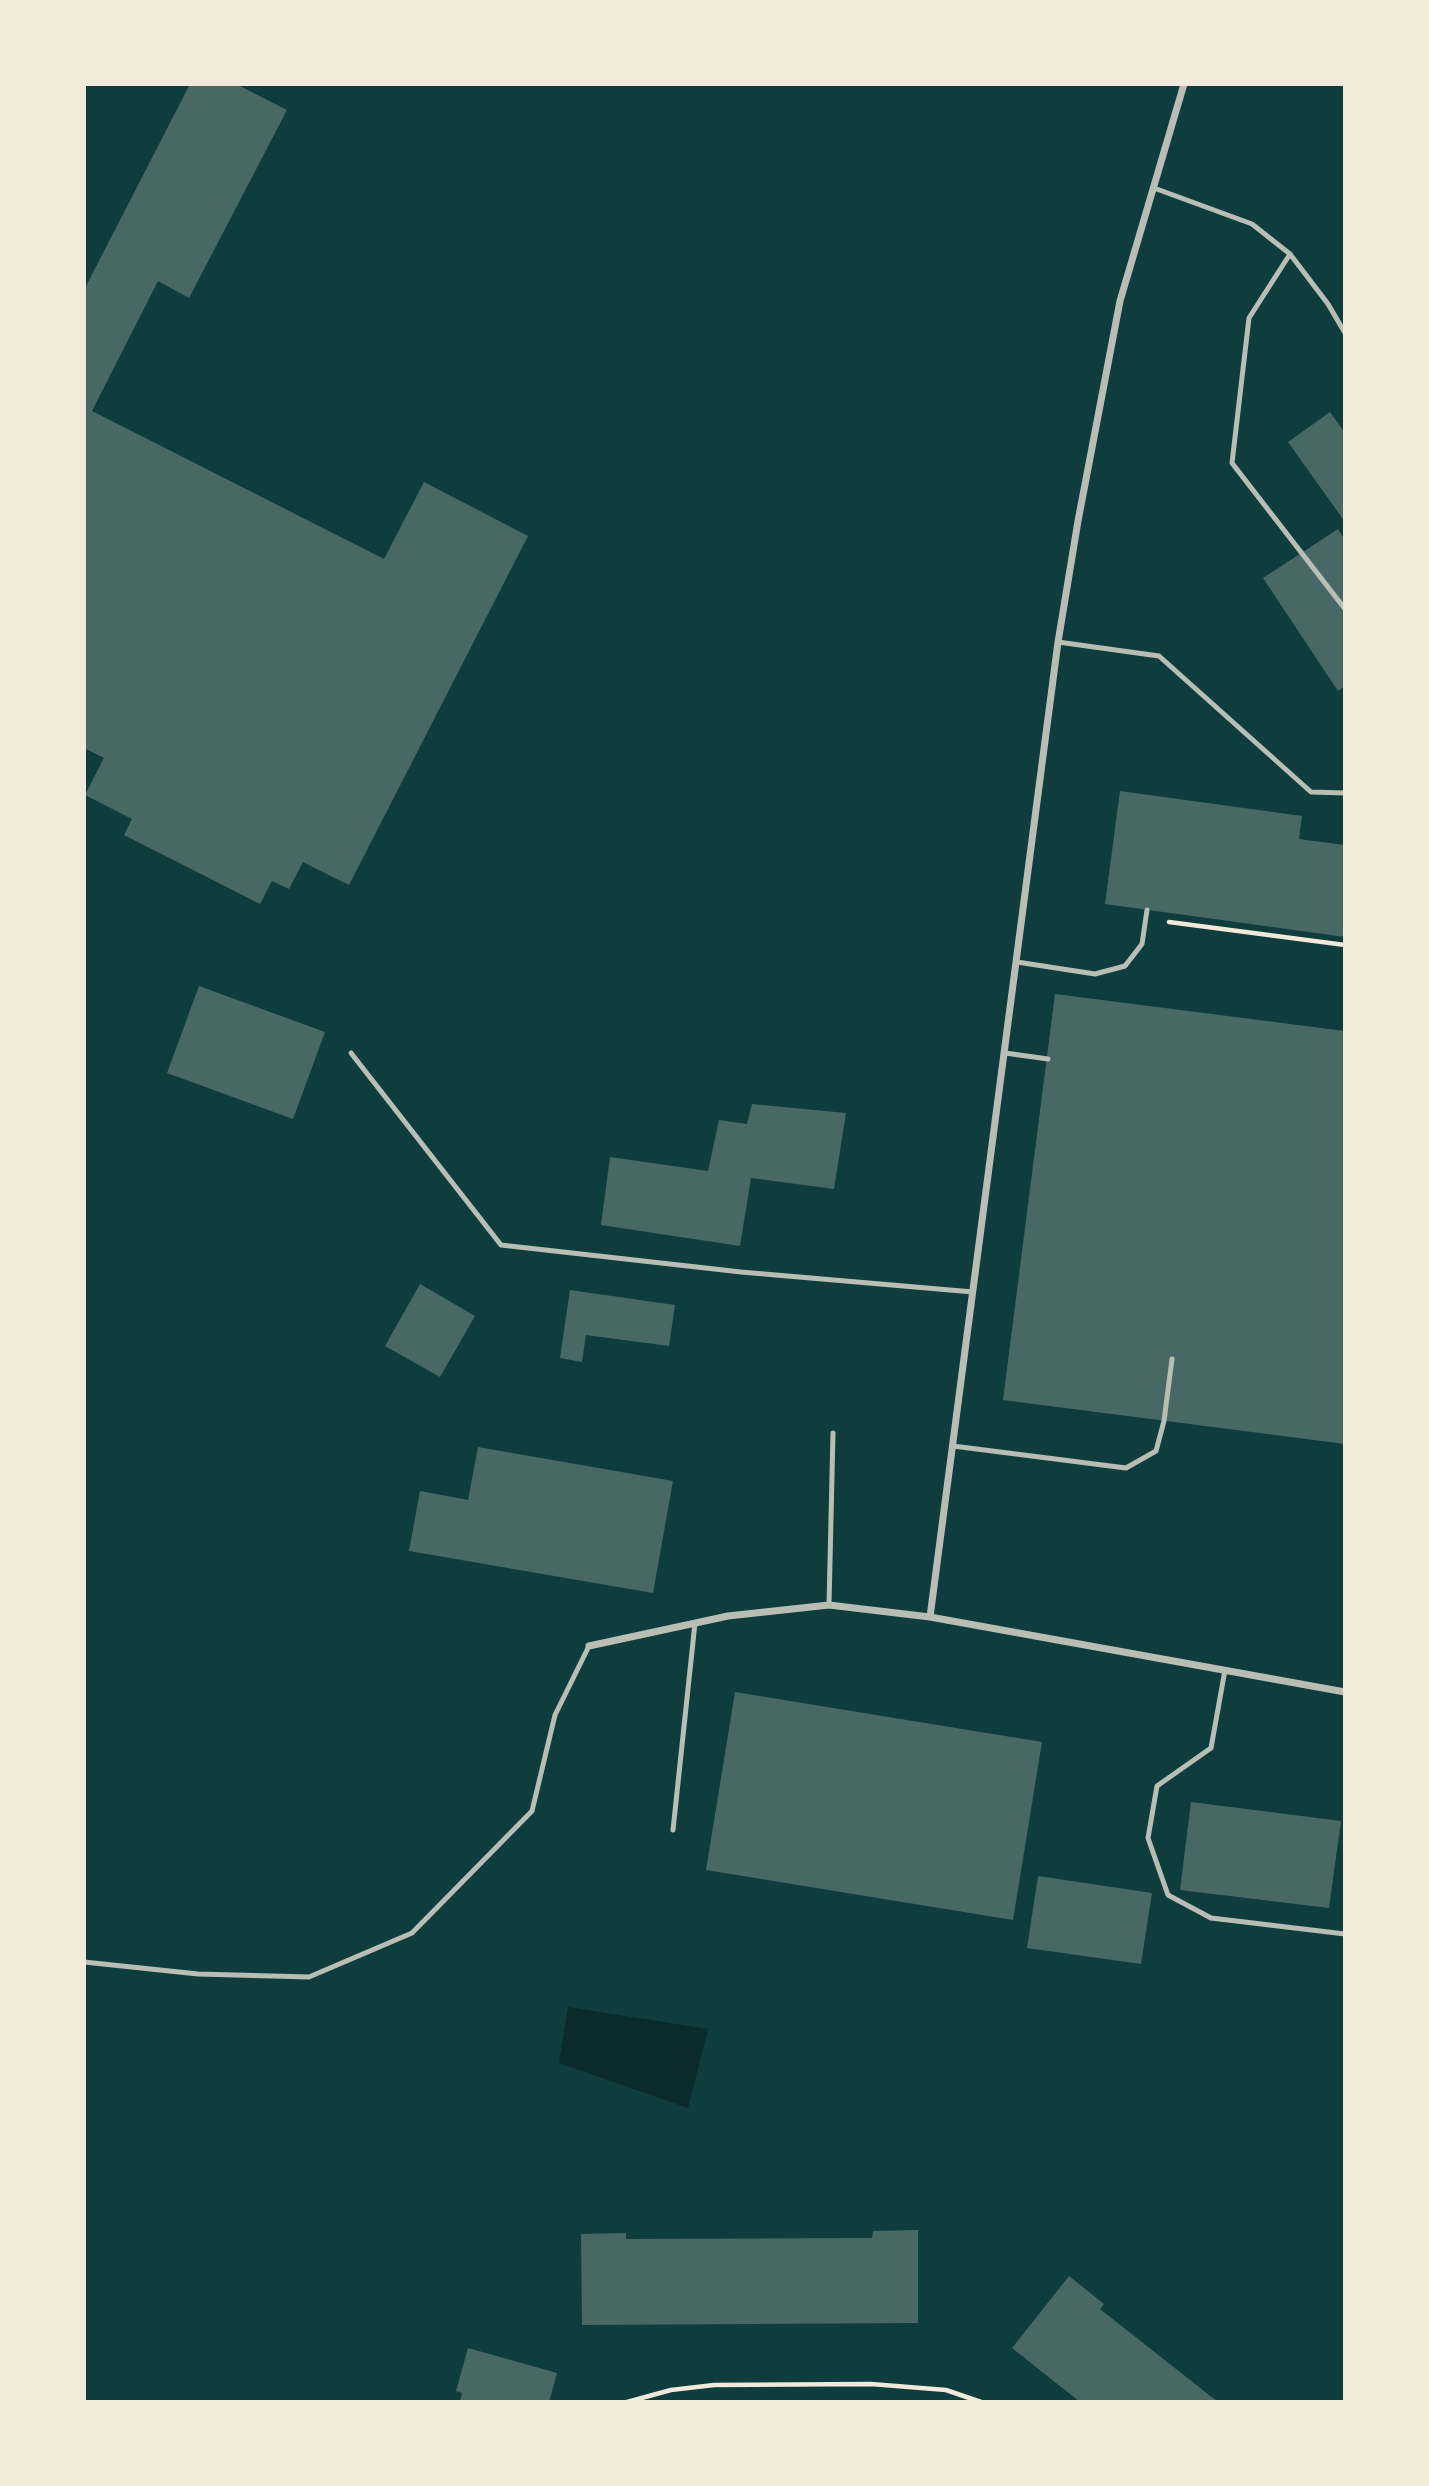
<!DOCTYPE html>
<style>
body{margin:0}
#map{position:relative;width:1429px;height:2486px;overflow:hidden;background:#0f3d3e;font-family:"Public Sans",sans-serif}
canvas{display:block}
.frame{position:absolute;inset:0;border:86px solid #f1e9da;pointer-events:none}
</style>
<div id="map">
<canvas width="1429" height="2486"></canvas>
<div class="frame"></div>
</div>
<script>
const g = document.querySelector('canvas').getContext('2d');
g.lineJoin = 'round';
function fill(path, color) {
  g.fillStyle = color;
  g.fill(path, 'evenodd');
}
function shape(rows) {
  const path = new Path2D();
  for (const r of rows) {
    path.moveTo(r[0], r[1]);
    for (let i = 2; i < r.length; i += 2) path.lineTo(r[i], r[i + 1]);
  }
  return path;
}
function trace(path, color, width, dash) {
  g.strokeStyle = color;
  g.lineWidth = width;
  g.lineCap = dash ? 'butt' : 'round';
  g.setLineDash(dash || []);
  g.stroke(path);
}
fill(shape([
 [568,2007,708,2029,688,2108,559,2063]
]), '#0a2a2b');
fill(shape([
 [190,84,236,84,287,110,189,298,158,281,92,411,384,559,424,482,528,536,349,885,303,862,289,889,272,881,260,904,124,835,132,819,85,795,104,758,84,748,84,290],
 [1330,412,1345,433,1345,522,1288,442],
 [1338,529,1345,540,1345,686,1338,691,1263,578],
 [1120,791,1302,816,1299,839,1345,845,1345,937,1105,904],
 [199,986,325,1032,293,1119,167,1073],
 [1055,994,1345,1031,1345,1444,1003,1400],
 [752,1104,846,1113,834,1189,751,1178,740,1246,601,1225,610,1157,708,1171,719,1120,747,1124],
 [420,1284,475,1316,440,1377,385,1346],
 [570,1290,675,1305,669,1346,586,1335,582,1362,560,1358],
 [478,1447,673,1481,653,1593,409,1551,420,1491,468,1500],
 [735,1692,1042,1742,1013,1920,706,1870],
 [1191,1802,1341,1821,1329,1908,1180,1890],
 [1038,1876,1152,1893,1141,1964,1027,1948],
 [918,2230,918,2323,582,2325,581,2234,626,2233,626,2239,872,2238,873,2231],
 [1069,2276,1104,2304,1100,2309,1218,2402,1080,2402,1012,2348],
 [468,2348,557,2373,549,2402,460,2402,462,2393,456,2391]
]), '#486865');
trace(shape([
 [1169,922,1345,945],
 [627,2402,671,2390,714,2385,871,2384,946,2390,981,2402]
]), '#f1e9da', 4.5);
trace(shape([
 [1154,188,1252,224,1290,254,1328,304,1345,333],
 [1290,254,1249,318,1232,463,1345,609],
 [1058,642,1159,656,1311,792,1345,793],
 [1017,962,1095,974,1125,966,1142,944,1147,910],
 [351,1053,501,1245,741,1272,973,1292],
 [1005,1053,1048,1059],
 [953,1446,1126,1468,1156,1451,1164,1421,1172,1359],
 [829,1605,833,1433],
 [1225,1670,1211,1748,1157,1786,1148,1838,1168,1895,1211,1918,1345,1934],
 [673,1830,695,1623],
 [84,1962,198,1974,309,1977,412,1933,532,1811,555,1715,589,1646]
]), '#b8beb3', 5);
trace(shape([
 [930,1617,1058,642,1078,521,1120,301,1184,84],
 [589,1646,728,1616,829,1605,930,1617,1345,1692]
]), '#b8beb3', 7);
</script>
